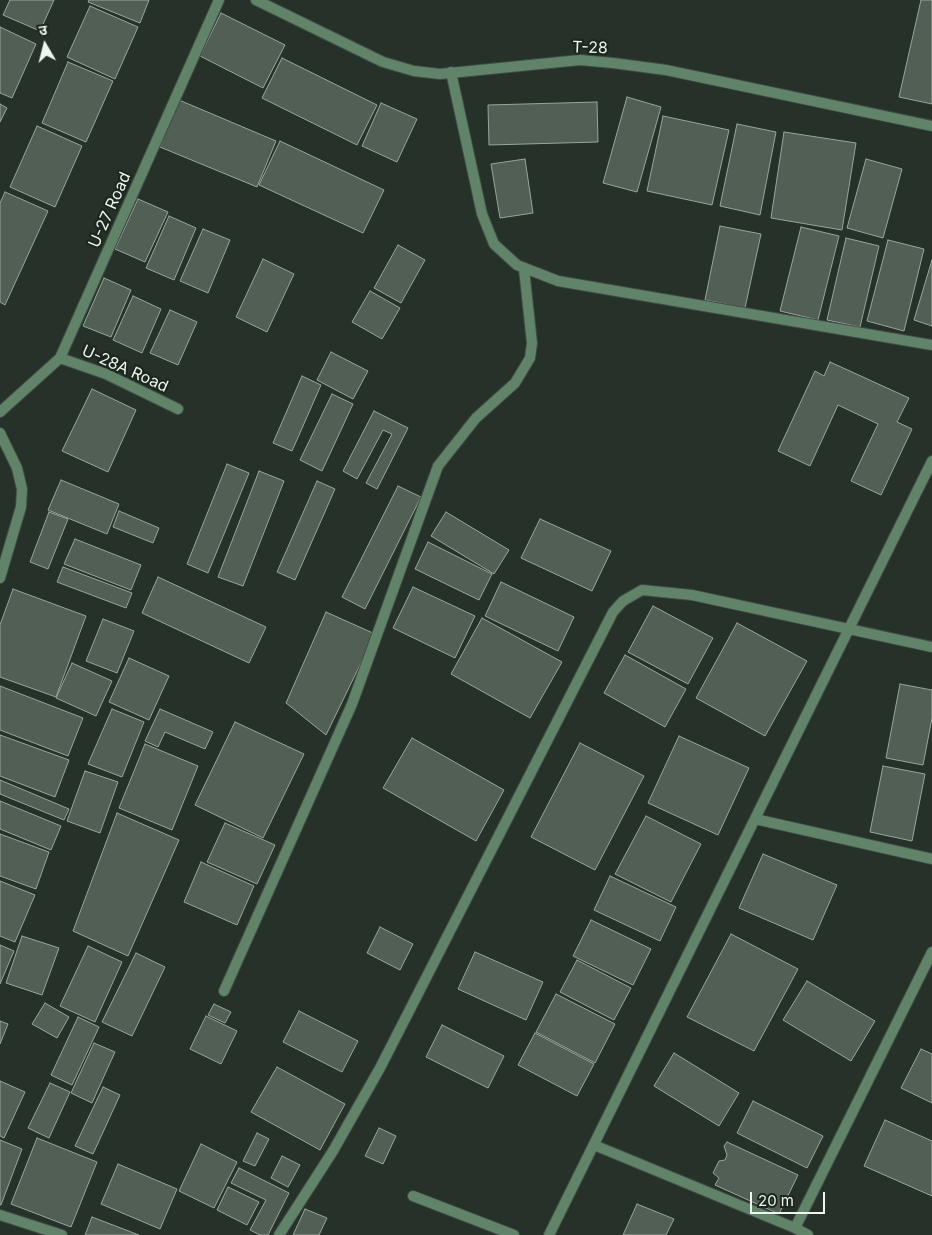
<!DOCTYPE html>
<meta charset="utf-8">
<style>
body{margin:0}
#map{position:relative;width:932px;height:1235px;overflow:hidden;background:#263129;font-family:Inter,"Noto Sans Devanagari",sans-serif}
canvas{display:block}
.north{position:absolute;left:20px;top:20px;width:50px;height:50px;-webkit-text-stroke:4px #1c271f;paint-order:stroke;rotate:352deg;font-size:14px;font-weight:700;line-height:20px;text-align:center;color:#edf5ef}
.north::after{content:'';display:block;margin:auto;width:18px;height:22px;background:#edf5ef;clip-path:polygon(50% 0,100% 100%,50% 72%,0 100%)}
.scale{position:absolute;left:750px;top:1192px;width:75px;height:22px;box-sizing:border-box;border:2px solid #edf5ef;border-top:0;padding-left:6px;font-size:15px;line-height:18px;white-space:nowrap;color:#edf5ef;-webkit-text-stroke:4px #1c271f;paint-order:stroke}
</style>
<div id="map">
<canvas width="932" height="1235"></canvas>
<div class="north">उ</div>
<div class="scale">20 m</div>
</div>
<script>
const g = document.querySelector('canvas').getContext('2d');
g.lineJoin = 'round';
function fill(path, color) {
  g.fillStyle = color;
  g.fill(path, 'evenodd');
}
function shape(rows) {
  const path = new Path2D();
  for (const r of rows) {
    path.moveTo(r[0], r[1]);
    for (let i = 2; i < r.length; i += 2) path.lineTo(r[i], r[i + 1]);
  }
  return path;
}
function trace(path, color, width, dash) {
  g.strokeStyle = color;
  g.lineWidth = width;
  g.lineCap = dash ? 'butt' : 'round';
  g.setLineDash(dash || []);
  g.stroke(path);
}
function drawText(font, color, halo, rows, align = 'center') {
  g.font = font + ' Inter,sans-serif';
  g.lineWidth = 4.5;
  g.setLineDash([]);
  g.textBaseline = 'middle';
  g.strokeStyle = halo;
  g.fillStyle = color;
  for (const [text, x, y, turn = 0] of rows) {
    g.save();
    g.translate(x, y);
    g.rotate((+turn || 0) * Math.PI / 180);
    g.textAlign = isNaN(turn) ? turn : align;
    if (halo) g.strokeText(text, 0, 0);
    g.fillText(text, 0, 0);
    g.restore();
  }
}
const building = shape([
 [10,0,54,0,40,31,3,15,10,0],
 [89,0,149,0,140,23,88,2,89,0],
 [921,0,932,0,932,104,899,97,921,0],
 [90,6,138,27,115,79,67,57,90,6],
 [221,13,285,45,263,88,200,56,221,13],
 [0,27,36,44,12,98,0,93,0,27],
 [282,58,377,105,357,145,262,98,282,58],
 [68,62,113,81,86,142,42,123,68,62],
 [627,97,661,107,637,192,603,183,627,97],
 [179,100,276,141,257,187,160,147,179,100],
 [597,102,598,142,489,145,488,105,597,102],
 [381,103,417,119,397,162,362,146,381,103],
 [0,104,7,108,0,122,0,104],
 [663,116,729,130,712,205,647,191,663,116],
 [737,124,776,132,760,215,720,206,737,124],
 [37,126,82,146,55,207,10,187,37,126],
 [784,132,856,143,842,230,771,218,784,132],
 [280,141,384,190,363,233,259,185,280,141],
 [525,159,533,213,500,218,491,164,525,159],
 [866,159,902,169,883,238,847,228,866,159],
 [5,192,48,211,5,305,0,302,0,203,5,192],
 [138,199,168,212,145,262,115,249,138,199],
 [169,216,196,228,174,280,146,268,169,216],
 [720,226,761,234,745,308,705,300,720,226],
 [801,227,839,236,818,320,780,311,801,227],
 [203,229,230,240,208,293,180,281,203,229],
 [846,238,879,246,860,327,827,320,846,238],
 [888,240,924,249,904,331,867,321,888,240],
 [398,245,425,260,401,303,374,288,398,245],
 [263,259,294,274,267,332,236,317,263,259],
 [932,260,932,326,914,320,932,260],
 [104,278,131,290,111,337,83,326,104,278],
 [370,291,400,308,382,339,352,322,370,291],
 [133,296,161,309,142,353,113,340,133,296],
 [170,310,197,322,178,365,150,353,170,310],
 [331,352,368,371,353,399,317,380,331,352],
 [830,362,909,398,897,422,912,429,881,495,851,481,878,424,838,405,810,466,778,451,815,371,824,376,830,362],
 [302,376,321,385,292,451,273,443,302,376],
 [92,389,136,410,108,472,62,451,92,389],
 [332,394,353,404,322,471,300,460,332,394],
 [374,411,408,428,377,489,366,483,392,434,383,430,357,479,343,471,374,411],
 [227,464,249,473,208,573,187,564,227,464],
 [259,471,284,481,243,586,218,577,259,471],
 [61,480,119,504,107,534,48,510,61,480],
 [317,481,335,489,295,580,277,572,317,481],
 [398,486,421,497,365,609,342,597,398,486],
 [119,511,159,528,153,543,113,527,119,511],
 [49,512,68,519,48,569,30,562,49,512],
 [446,512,509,550,494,574,431,536,446,512],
 [540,519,611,551,592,591,521,558,540,519],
 [75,539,141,565,131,590,64,564,75,539],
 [428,542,492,574,479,600,415,569,428,542],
 [63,567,132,593,126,608,57,582,63,567],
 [158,577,266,627,249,663,142,613,158,577],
 [501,582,574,617,558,651,485,616,501,582],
 [413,587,475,616,455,658,393,628,413,587],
 [13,589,86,616,56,697,0,677,0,625,13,589],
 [653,606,713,638,688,684,628,652,653,606],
 [326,612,375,634,326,735,286,703,326,612],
 [482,618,562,662,530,718,451,674,482,618],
 [103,619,134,631,117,673,86,661,103,619],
 [737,623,807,661,765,736,696,698,737,623],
 [625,655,686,689,665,727,604,693,625,655],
 [129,658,169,676,149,720,109,702,129,658],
 [72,663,112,681,96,716,56,698,72,663],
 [900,684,932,690,932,718,923,765,886,758,900,684],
 [0,686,83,718,68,756,0,730,0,686],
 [112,709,144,722,122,777,88,764,112,709],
 [160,709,213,732,205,749,165,732,158,747,145,741,160,709],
 [235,722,304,754,263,838,195,805,235,722],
 [0,735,69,760,55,797,0,776,0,735],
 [679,736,749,768,718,835,648,803,679,736],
 [412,738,504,790,476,841,383,788,412,738],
 [580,743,644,776,595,870,531,837,580,743],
 [145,744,198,766,172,830,119,808,145,744],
 [883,766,925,774,912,841,870,832,883,766],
 [85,771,118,782,100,833,67,821,85,771],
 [0,780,69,809,64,820,0,794,0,780],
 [0,801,61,826,51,850,0,829,0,801],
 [117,813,179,840,128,956,73,931,117,813],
 [646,816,701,844,671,902,615,874,646,816],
 [225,823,275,845,257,884,207,862,225,823],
 [0,834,49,852,36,889,0,876,0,834],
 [763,854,837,885,813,940,739,908,763,854],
 [201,862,254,886,237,925,184,902,201,862],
 [610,876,676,907,660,941,594,910,610,876],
 [0,881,35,895,15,942,0,936,0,881],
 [591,920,651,949,633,985,573,956,591,920],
 [380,927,413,944,400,970,367,953,380,927],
 [731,934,798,969,754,1051,687,1017,731,934],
 [22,936,59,948,42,995,6,983,22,936],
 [0,945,14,951,0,984,0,945],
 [88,946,122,962,95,1022,60,1006,88,946],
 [475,952,543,982,526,1020,458,989,475,952],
 [136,953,165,967,132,1036,102,1022,136,953],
 [577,960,631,988,614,1020,560,992,577,960],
 [807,981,875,1021,851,1061,783,1020,807,981],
 [556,994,615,1024,595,1063,536,1032,556,994],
 [45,1003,69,1017,57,1038,32,1024,45,1003],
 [214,1004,231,1012,225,1023,208,1015,214,1004],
 [299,1011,358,1041,342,1072,283,1042,299,1011],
 [206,1016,237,1031,221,1064,190,1049,206,1016],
 [78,1017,99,1027,72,1085,51,1075,78,1017],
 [0,1021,8,1024,0,1044,0,1021],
 [442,1025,504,1056,488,1088,426,1057,442,1025],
 [535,1033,594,1064,577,1096,518,1065,535,1033],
 [94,1043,115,1052,92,1103,71,1093,94,1043],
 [921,1049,932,1054,932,1103,901,1088,921,1049],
 [674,1053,739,1093,719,1126,654,1086,674,1053],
 [277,1067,345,1104,320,1150,251,1112,277,1067],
 [0,1081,25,1092,4,1138,0,1136,0,1081],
 [50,1083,70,1092,49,1138,28,1128,50,1083],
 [103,1087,120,1095,93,1154,75,1146,103,1087],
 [753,1101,823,1136,807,1168,737,1133,753,1101],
 [885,1120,932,1141,932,1196,864,1166,885,1120],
 [379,1128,396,1136,383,1164,365,1156,379,1128],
 [257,1133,269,1139,255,1166,243,1161,257,1133],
 [37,1138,97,1162,71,1227,11,1204,37,1138],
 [0,1140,22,1149,1,1205,0,1205,0,1140],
 [727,1142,798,1175,779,1214,715,1185,719,1178,713,1173,719,1161,725,1160,727,1155,724,1146,727,1142],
 [201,1144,237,1162,214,1208,179,1191,201,1144],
 [282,1156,300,1165,288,1187,271,1178,282,1156],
 [118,1164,177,1189,160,1229,101,1204,118,1164],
 [239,1168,289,1193,268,1235,260,1235,250,1230,266,1200,231,1183,239,1168],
 [228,1187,259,1202,247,1225,217,1210,228,1187],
 [637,1204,674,1219,666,1235,623,1235,637,1204],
 [305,1209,327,1218,319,1235,293,1235,305,1209],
 [92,1217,139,1235,85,1235,92,1217]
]);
fill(building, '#525f55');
trace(building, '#98a69c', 1);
const street = shape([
 [256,0,383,62,414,71,440,74,580,60,613,63,666,70,932,126],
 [451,72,482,214,494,244,517,265,558,281,932,345],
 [60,358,106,374,178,409],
 [0,412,60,358,219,0],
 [0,433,17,468,22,489,21,507,0,578],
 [755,819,932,859],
 [224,991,352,704,438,466,476,418,515,383,530,358,532,343,524,269],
 [594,1145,795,1228,808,1235],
 [413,1196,514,1235],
 [0,1215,62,1235],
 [795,1228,932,952],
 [279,1235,333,1151,380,1068,613,612,623,601,642,590,692,595,932,647],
 [549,1235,932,461]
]);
trace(street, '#424c45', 12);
trace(street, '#60836a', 10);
drawText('16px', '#edf5ef', '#1c271f', [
 ["T-28",590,48,2],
 ["U-27 Road",110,210,-66],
 ["U-28A Road",125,369,24]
]);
</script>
